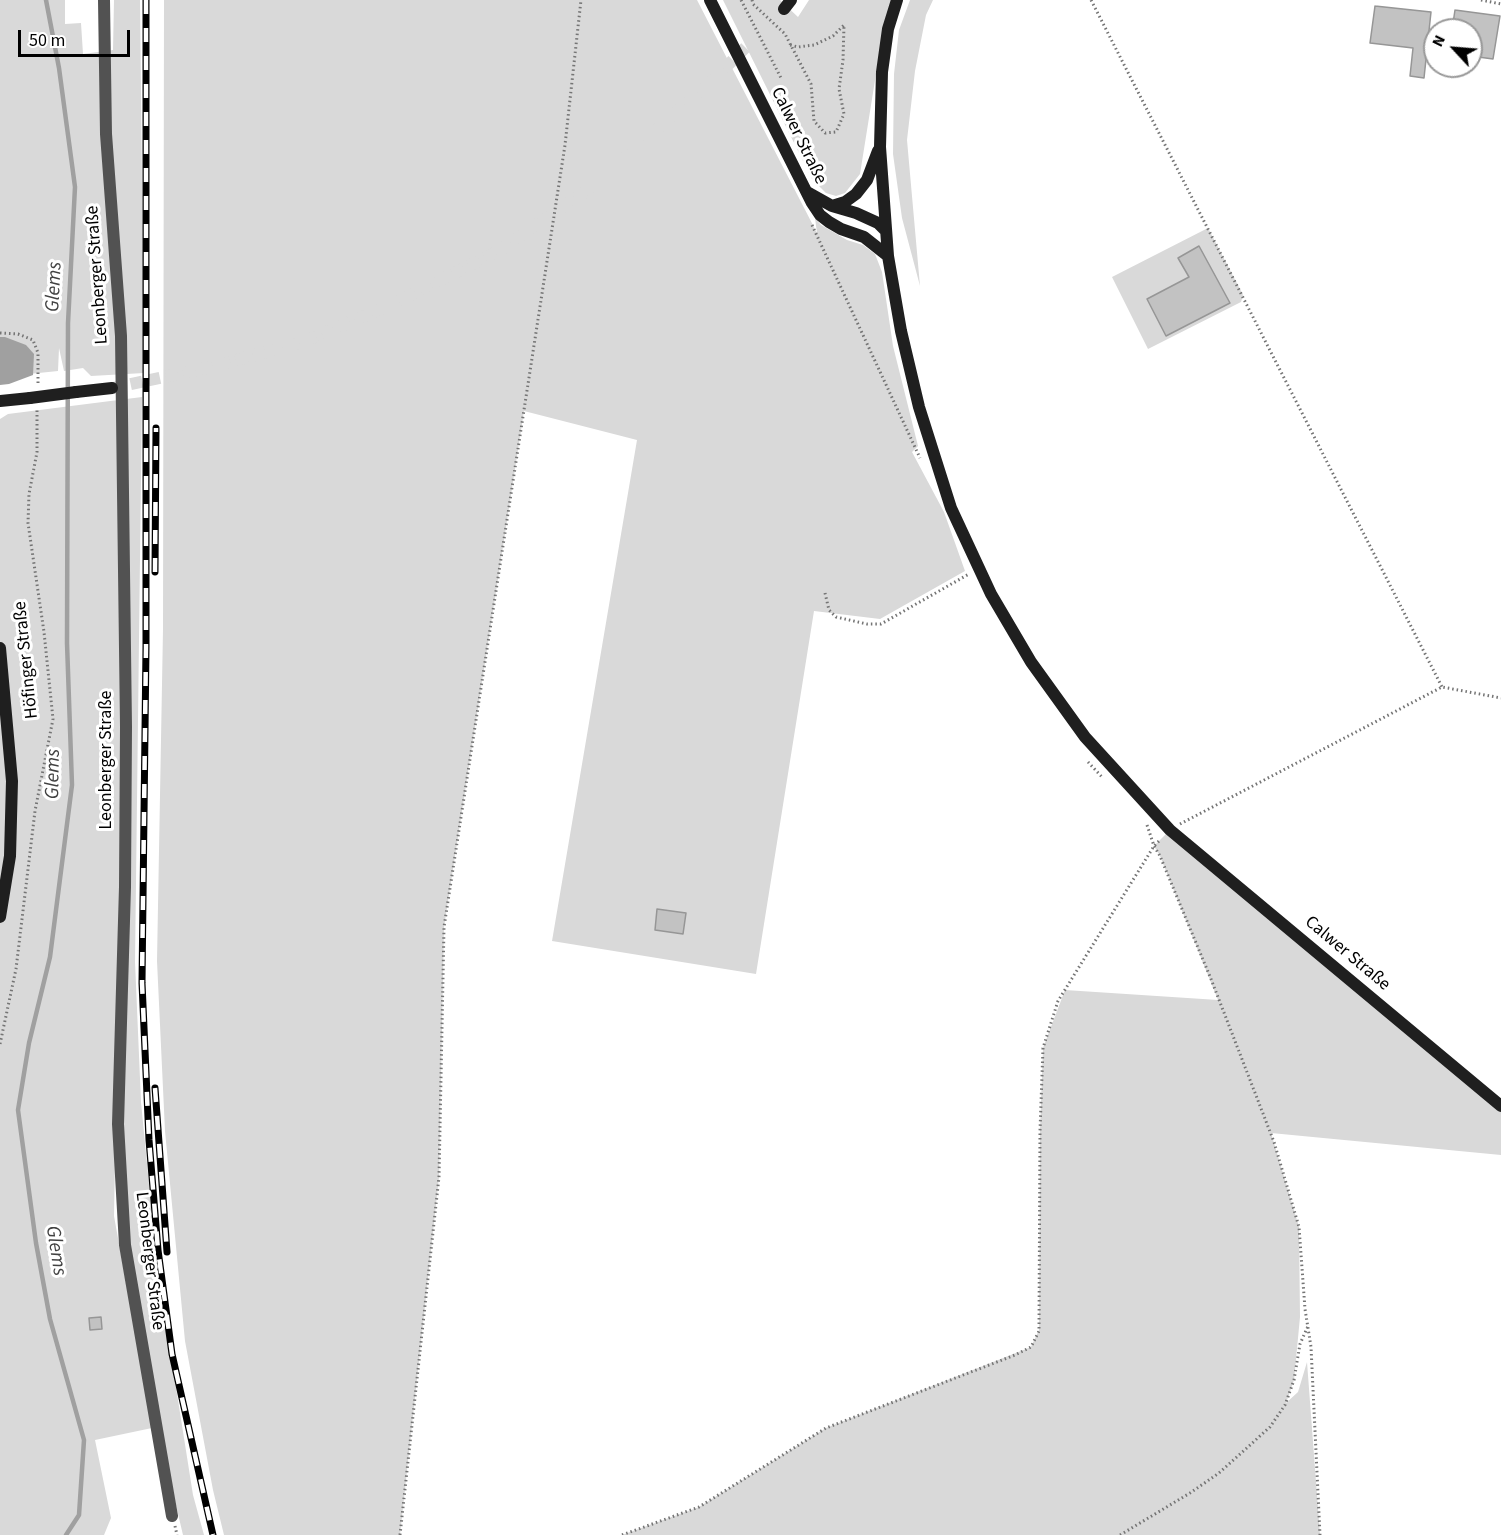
<!DOCTYPE html>
<meta charset="utf-8">
<style>
body{margin:0}
#map{position:relative;width:1501px;height:1535px;overflow:hidden;background:#fff;font-family:"Source Sans 3",sans-serif}
canvas{display:block}
.north{position:absolute;left:1423px;top:18px;width:60px;height:60px;box-sizing:border-box;background:#fff;border:2px solid #999;border-radius:50%;rotate:296deg;font-size:16px;font-weight:700;line-height:24px;text-align:center;color:#000}
.north::after{content:'';display:block;margin:auto;width:21px;height:27px;background:#000;clip-path:polygon(50% 0,100% 100%,50% 72%,0 100%)}
.scale{position:absolute;left:18px;top:30px;width:112px;height:27px;box-sizing:border-box;border:3px solid #000;border-top:0;padding-left:8px;font-size:18px;line-height:21px;white-space:nowrap;color:#000;-webkit-text-stroke:4px #fff;paint-order:stroke}
</style>
<div id="map">
<canvas width="1501" height="1535"></canvas>
<div class="north">N</div>
<div class="scale">50 m</div>
</div>
<script>
const g = document.querySelector('canvas').getContext('2d');
g.lineJoin = 'round';
function fill(path, color) {
  g.fillStyle = color;
  g.fill(path, 'evenodd');
}
function shape(rows) {
  const path = new Path2D();
  for (const r of rows) {
    path.moveTo(r[0], r[1]);
    for (let i = 2; i < r.length; i += 2) path.lineTo(r[i], r[i + 1]);
  }
  return path;
}
function trace(path, color, width, dash) {
  g.strokeStyle = color;
  g.lineWidth = width;
  g.lineCap = dash ? 'butt' : 'round';
  g.setLineDash(dash || []);
  g.stroke(path);
}
function drawText(font, color, halo, rows, align = 'center') {
  g.font = font + ' "Source Sans 3",sans-serif';
  g.lineWidth = 6;
  g.setLineDash([]);
  g.textBaseline = 'middle';
  g.strokeStyle = halo;
  g.fillStyle = color;
  for (const [text, x, y, turn = 0] of rows) {
    g.save();
    g.translate(x, y);
    g.rotate((+turn || 0) * Math.PI / 180);
    g.textAlign = isNaN(turn) ? turn : align;
    if (halo) g.strokeText(text, 0, 0);
    g.fillText(text, 0, 0);
    g.restore();
  }
}
fill(shape([
 [0,0,65,0,65,24,81,23,83,54,113,50,114,0,140,0,144,373,91,376,83,368,64,371,59,348,58,371,0,377],
 [164,0,697,0,817,233,815,218,821,225,847,240,863,245,875,254,882,272,893,346,918,446,912,452,944,512,965,571,880,619,814,611,756,974,552,941,637,440,524,411,444,927,439,1177,400,1535,224,1535,213,1490,185,1341,165,1131,157,961,163,629],
 [723,0,780,0,798,17,809,0,892,0,884,24,860,174,845,193,836,196,826,193,812,179],
 [910,0,933,0,926,15,915,71,907,140,920,286,902,218,893,154,894,74,899,30],
 [1208,228,1243,295,1241,302,1148,349,1112,277],
 [142,397,135,962,141,1102,157,1267,193,1495,204,1535,183,1535,175,1501,129,1246,118,999,114,1216,152,1428,95,1440,111,1518,104,1535,0,1535,0,419,8,414],
 [1170,830,1501,1106,1501,1155,1271,1133,1299,1227,1300,1317,1294,1380,1286,1403,1298,1392,1307,1362,1320,1535,622,1535,699,1507,826,1428,1031,1347,1039,1330,1040,1131,1043,1048,1065,990,1218,1000,1160,856,1154,846]
]), '#d9d9d9');
fill(shape([
 [0,337,5,337,26,345,34,354,33,375,9,384,0,385]
]), '#a0a0a0');
trace(shape([
 [46,0,59,68,75,187,68,323,67,643,72,785,50,957,29,1043,18,1110,36,1243,50,1319,84,1440,79,1515,66,1535]
]), '#a0a0a0', 4.5);
const building = shape([
 [1375,6,1431,12,1424,78,1410,76,1413,48,1370,43,1375,6],
 [1455,10,1500,16,1493,59,1471,56,1471,30,1452,30,1455,10],
 [1199,246,1230,303,1166,336,1147,299,1189,277,1178,258,1199,246],
 [657,909,686,913,683,934,655,930,657,909],
 [101,1317,102,1329,90,1330,89,1318,101,1317]
]);
fill(building, '#c2c2c2');
trace(building, '#969696', 1.5);
trace(shape([
 [113,388,211,367,303,342,390,305,497,252,589,189,714,79,784,9]
]), '#d9d9d9', 12, [12, 6]);
trace(shape([
 [741,0,782,80],
 [752,0,753,4,785,34,811,84,814,121,825,133,836,132,844,114,839,89,843,60,844,25,833,36,814,45,798,47,790,45],
 [1091,0,1442,687],
 [1481,0,1501,4],
 [812,225,920,458],
 [0,333,18,334,33,340,38,353,38,384],
 [825,593,829,610,836,617,867,624,881,624,969,574],
 [1088,762,1102,777],
 [1180,824,1442,687,1501,698],
 [1147,825,1154,846,1160,856,1211,979,1274,1142,1299,1227,1305,1309,1311,1347,1320,1535],
 [0,1044,16,969,35,811,53,719,44,632,28,523,29,494,37,452,37,409],
 [175,1526,177,1535],
 [400,1535,439,1177,444,927,565,145,581,0],
 [622,1535,699,1507,826,1428,1015,1355,1031,1347,1039,1331,1040,1131,1043,1048,1058,1001,1154,846,1161,839],
 [1120,1535,1190,1493,1219,1473,1270,1427,1285,1405,1294,1380,1300,1344,1308,1326]
]), '#747474', 3, [1.5, 3]);
trace(shape([
 [104,0,106,134,121,336,126,727,125,887,118,1124,125,1245,172,1516]
]), '#525252', 12);
trace(shape([
 [710,0,812,203,820,215,829,222,841,229,864,237,888,256],
 [897,0,888,29,882,72,880,147,888,256,901,331,919,407,951,508,991,594,1031,662,1085,737,1170,830,1501,1106],
 [784,9,791,0],
 [807,192,832,206,845,202,856,194,867,180,878,151],
 [832,206,856,213,878,223,886,231],
 [76,392,112,388],
 [0,401,30,398],
 [0,648,12,781,10,856,0,917]
]), '#1f1f1f', 12);
const rail = shape([
 [146,0,146,647,142,983,149,1140,158,1250,172,1354,213,1535],
 [155,572,156,428],
 [155,1088,167,1252]
]);
trace(rail, '#000', 7);
trace(rail, '#fff', 4.5, [14]);
trace(shape([
 [30,398,76,392]
]), '#1f1f1f', 12);
drawText('18px', '#000', '#fff', [
 ["Calwer Straße",798,136,64],
 ["Leonberger Straße",98,275,-94],
 ["Höfinger Straße",27,660,-96],
 ["Leonberger Straße",107,760,-90],
 ["Calwer Straße",1347,954,40],
 ["Leonberger Straße",149,1261,83]
]);
drawText('italic 20px', '#414141', '#fff', [
 ["Glems",55,287,-87],
 ["Glems",54,774,-89],
 ["Glems",55,1251,81]
]);
</script>
